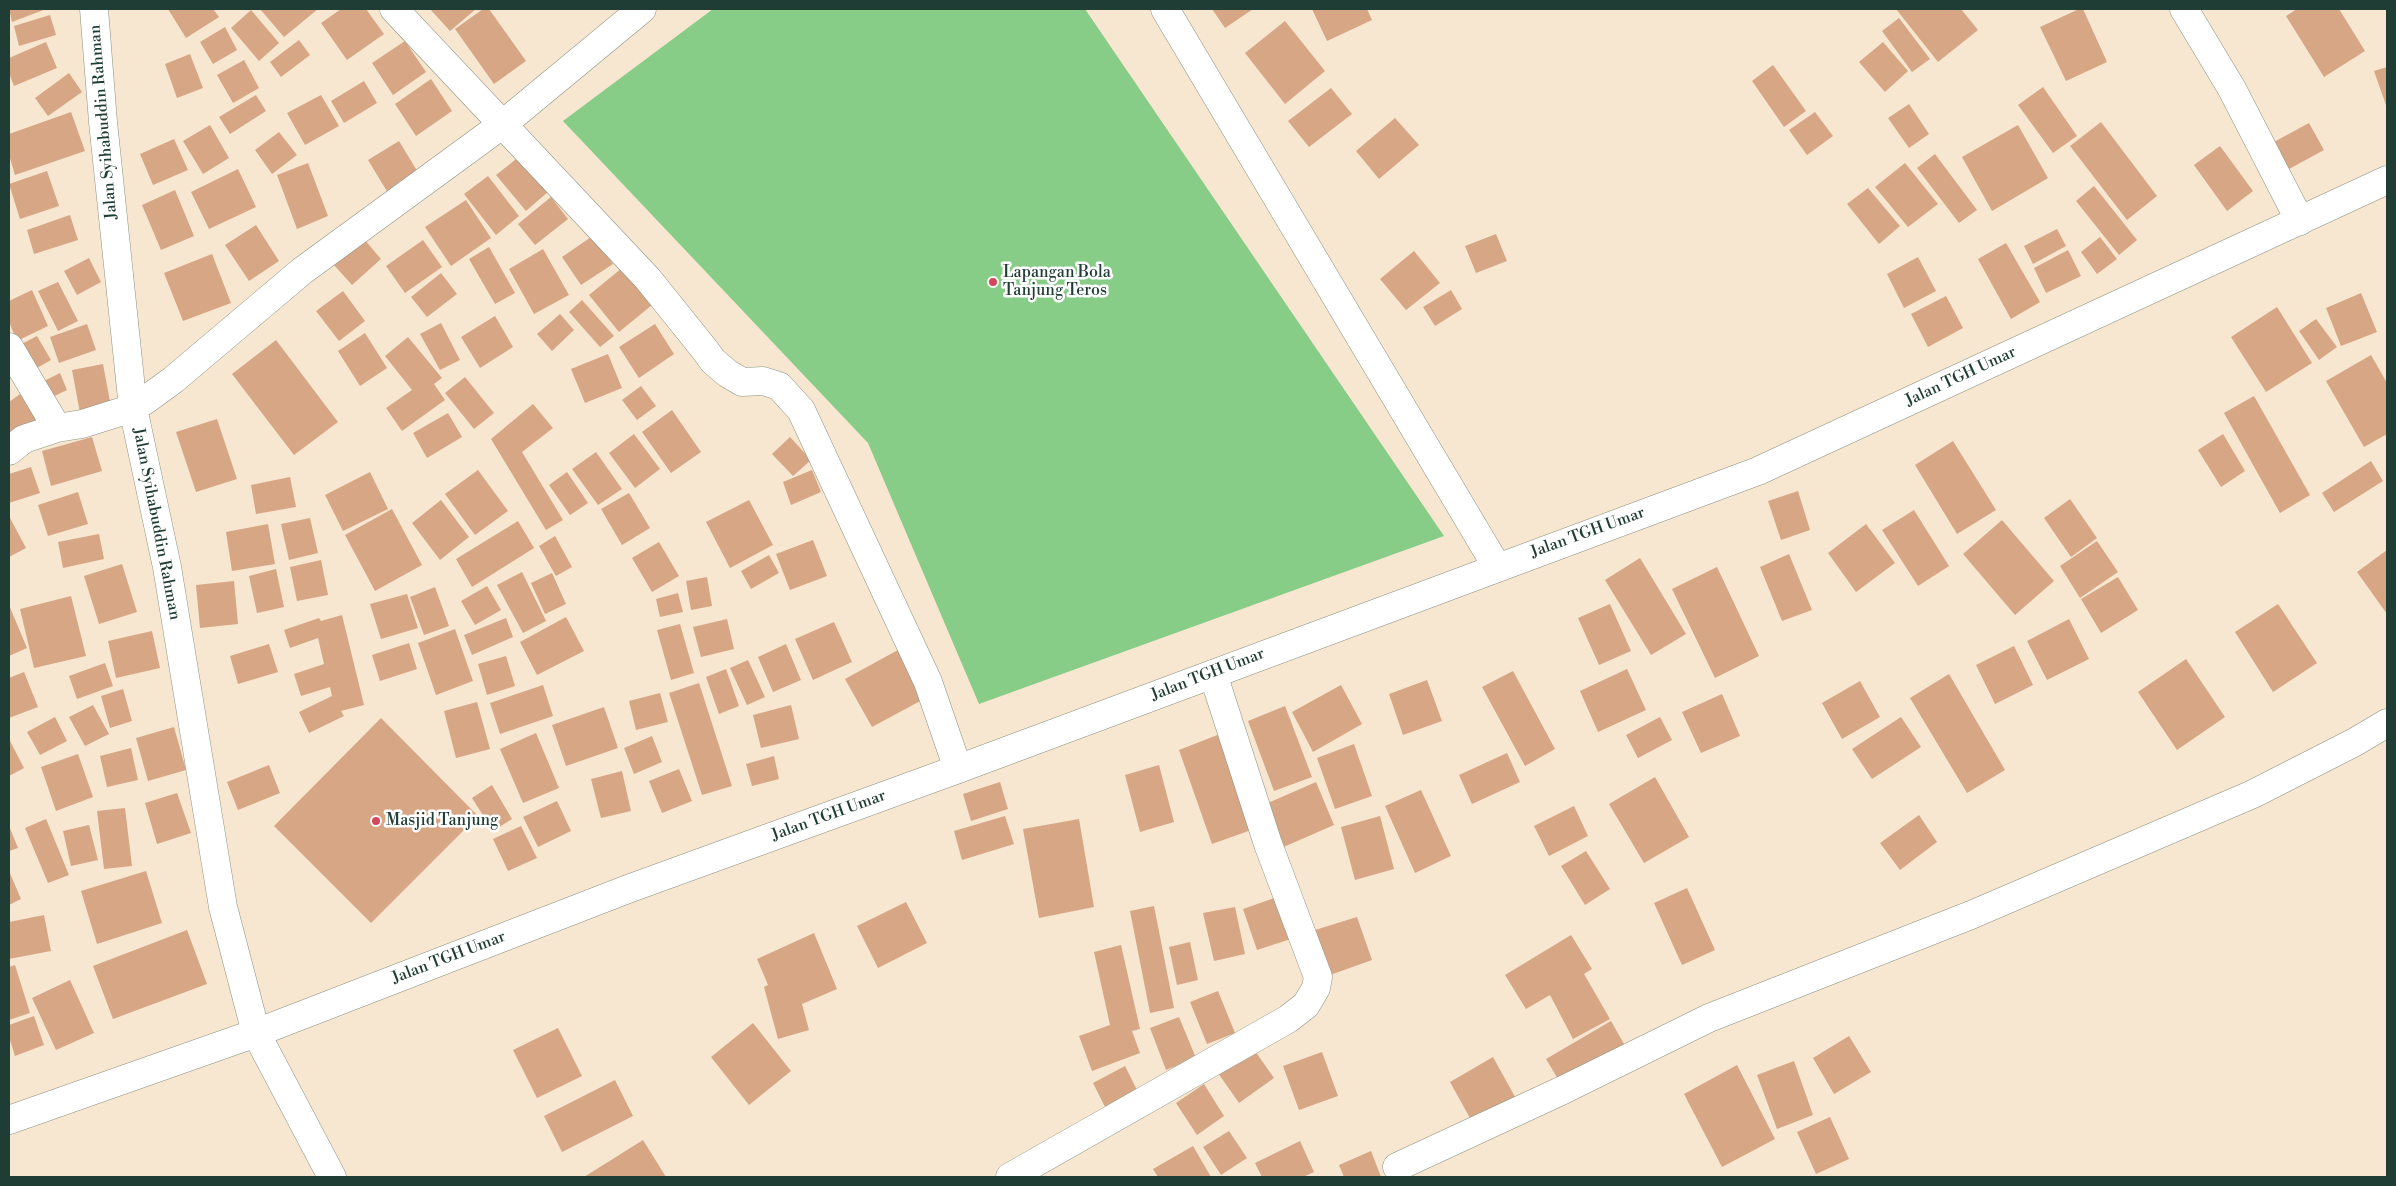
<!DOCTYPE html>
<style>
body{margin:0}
#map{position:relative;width:2396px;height:1186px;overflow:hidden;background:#f7e6d0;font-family:"Libre Bodoni",serif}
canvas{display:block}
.frame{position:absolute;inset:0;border:10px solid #1f3d34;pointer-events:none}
</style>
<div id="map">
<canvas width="2396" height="1186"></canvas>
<div class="frame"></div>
</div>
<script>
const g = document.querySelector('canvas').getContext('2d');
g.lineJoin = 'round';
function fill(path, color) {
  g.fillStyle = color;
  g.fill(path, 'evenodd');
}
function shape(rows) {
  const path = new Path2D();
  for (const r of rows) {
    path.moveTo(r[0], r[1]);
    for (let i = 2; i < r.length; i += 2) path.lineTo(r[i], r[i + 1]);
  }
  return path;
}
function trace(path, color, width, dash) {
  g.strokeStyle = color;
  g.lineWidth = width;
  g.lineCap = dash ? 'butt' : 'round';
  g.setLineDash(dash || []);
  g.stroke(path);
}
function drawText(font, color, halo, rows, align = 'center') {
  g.font = font + ' "Libre Bodoni",serif';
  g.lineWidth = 5;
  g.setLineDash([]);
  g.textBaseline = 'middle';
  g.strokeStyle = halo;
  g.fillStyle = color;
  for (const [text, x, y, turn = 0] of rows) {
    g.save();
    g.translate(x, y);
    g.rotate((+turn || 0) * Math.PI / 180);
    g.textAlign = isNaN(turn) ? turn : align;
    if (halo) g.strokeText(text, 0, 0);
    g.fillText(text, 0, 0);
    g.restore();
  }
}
fill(shape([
 [713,9,1085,9,1444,536,979,704,868,443,563,121]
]), '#87cc87');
fill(shape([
 [9,9,46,9,12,22],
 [168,9,213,9,219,17,186,38],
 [260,9,318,9,284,37],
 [341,9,366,9,384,34,347,60,321,23],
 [430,9,476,9,450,31],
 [483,9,489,9,526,61,494,84,455,29],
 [1212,9,1253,9,1225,28],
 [1312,9,1367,9,1372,20,1327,41],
 [1896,9,1961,9,1978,30,1938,62],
 [2079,9,2083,9,2107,62,2066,81,2040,27],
 [2297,9,2339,9,2365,51,2324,77,2286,16],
 [251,10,279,43,259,61,231,28],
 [50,15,56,35,19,46,14,26],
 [1899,18,1930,59,1912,72,1882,31],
 [1285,21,1325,71,1285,104,1245,53],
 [225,27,237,50,213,64,200,42],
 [299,40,310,55,281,77,270,62],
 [405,41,426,72,393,95,372,63],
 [46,42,57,68,14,86,9,73,9,58],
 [1883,42,1908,71,1885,92,1859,62],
 [190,54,203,88,177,98,165,64],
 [244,60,259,88,233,103,217,75],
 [1773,65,1806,111,1784,127,1752,81],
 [2387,67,2387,108,2374,71],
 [69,73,82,92,48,116,35,98],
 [431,79,452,111,416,136,395,104],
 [364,81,377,103,344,123,331,101],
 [2043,87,2077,136,2053,153,2018,105],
 [1331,88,1352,114,1309,147,1288,121],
 [256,95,266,111,230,134,219,117],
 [321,95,339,126,305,145,287,113],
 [1909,104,1929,134,1909,148,1888,118],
 [71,112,85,151,15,175,9,155,9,134],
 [1815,112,1833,136,1807,155,1789,130],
 [1395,118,1419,145,1379,179,1356,151],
 [2101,122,2157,196,2127,220,2070,146],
 [2309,123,2324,150,2289,169,2274,142],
 [210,125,229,158,203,174,183,141],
 [2018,125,2048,178,1992,211,1962,157],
 [279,132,297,155,272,174,255,150],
 [174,139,188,170,153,185,140,154],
 [399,141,419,174,388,193,368,160],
 [2220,146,2253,191,2227,211,2194,165],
 [1935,154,1977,210,1959,223,1917,168],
 [520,156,549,191,526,211,496,175],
 [308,163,328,216,297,229,277,175],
 [1905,163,1938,204,1908,227,1875,187],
 [238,169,256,207,209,229,191,192],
 [47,171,59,206,20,219,9,184],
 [488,176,519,216,496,235,464,194],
 [2094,186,2137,240,2119,255,2076,201],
 [1868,188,1900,226,1879,244,1847,204],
 [175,190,194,236,161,250,142,205],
 [551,197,568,219,535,245,518,224],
 [466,200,491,238,451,266,425,227],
 [70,215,78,240,34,254,27,230],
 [256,225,279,261,249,281,225,245],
 [2057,229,2066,246,2033,264,2024,246],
 [1496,234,1507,261,1476,273,1465,246],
 [594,235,613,264,581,285,562,257],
 [2100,237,2117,259,2097,274,2081,252],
 [364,239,381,259,352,285,334,265],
 [423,240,442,267,405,293,386,266],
 [2006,243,2040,302,2011,319,1978,259],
 [489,247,515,293,495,304,469,259],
 [543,249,569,295,534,314,509,269],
 [2068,250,2081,276,2046,293,2034,268],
 [1414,251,1440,283,1406,310,1380,279],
 [212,254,231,303,183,321,164,273],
 [1918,257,1936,291,1904,308,1887,274],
 [89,258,101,282,77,295,64,271],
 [622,268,652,305,619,332,589,295],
 [441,273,457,294,427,317,411,297],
 [58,282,78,321,58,331,38,291],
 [32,290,48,326,17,341,9,322,9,301],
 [1451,290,1462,309,1435,326,1423,307],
 [343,291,365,321,339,341,316,311],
 [2361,293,2377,332,2341,346,2326,308],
 [1946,296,1963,328,1928,347,1911,314],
 [582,300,614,336,600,347,569,312],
 [2277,307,2312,363,2266,392,2231,337],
 [560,314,574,330,552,351,537,334],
 [495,316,513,347,480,368,461,337],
 [2316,319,2337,347,2319,360,2299,331],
 [441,323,460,360,440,370,420,334],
 [87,324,96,350,59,363,50,337],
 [655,324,674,354,639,378,619,347],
 [365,333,387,368,360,386,338,351],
 [37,336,51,360,30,372,16,347],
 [408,337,442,378,434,384,445,400,402,431,386,408,412,390,385,356],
 [276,340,338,422,294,455,232,374],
 [608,354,622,388,585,403,571,369],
 [2371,355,2387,383,2387,434,2364,447,2326,381],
 [103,364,111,407,80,413,72,370],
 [60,373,67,390,44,401,36,385],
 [465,377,494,413,474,429,445,393],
 [641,386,656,406,637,420,622,400],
 [23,392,41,417,10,439,9,402],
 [2254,396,2310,495,2280,513,2224,413],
 [533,404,553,428,522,452,563,520,546,530,491,439],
 [672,410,701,452,671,473,642,432],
 [448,413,462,437,427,458,413,433],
 [217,419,237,479,196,492,176,432],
 [634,434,660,469,635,488,609,453],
 [2223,434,2245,471,2221,487,2198,450],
 [92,437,102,471,51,486,42,451],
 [790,437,811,460,793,476,772,454],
 [1953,441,1996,510,1957,534,1915,465],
 [596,452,622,489,598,505,572,469],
 [2371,461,2383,481,2334,512,2322,493],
 [31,467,40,493,9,503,9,474],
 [478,470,508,511,475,535,445,494],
 [812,470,821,492,791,505,783,482],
 [370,472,388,509,343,531,325,495],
 [567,472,588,503,570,515,549,485],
 [290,477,296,507,256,514,251,485],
 [1798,491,1810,530,1781,540,1768,501],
 [78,492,88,524,48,536,38,505],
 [629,493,650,528,622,545,601,509],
 [2070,499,2097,538,2071,557,2044,518],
 [441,500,469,537,440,560,412,523],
 [749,500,773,545,730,568,706,522],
 [392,509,422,565,375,591,345,535],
 [1914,510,1949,566,1918,586,1882,530],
 [10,518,26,548,9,557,9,519],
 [310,518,318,553,289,560,281,524],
 [2002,520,2054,581,2015,615,1963,554],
 [518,521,534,548,472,587,456,559],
 [268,524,275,564,232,571,226,532],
 [1866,524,1895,563,1856,592,1828,553],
 [99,534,104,559,63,568,58,542],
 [555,536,572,567,556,576,539,546],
 [813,540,827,576,790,590,776,554],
 [2097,541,2118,572,2080,598,2060,566],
 [659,542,679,576,652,592,632,558],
 [2387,550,2387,614,2357,572],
 [1789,554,1812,610,1782,621,1760,567],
 [769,555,779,573,751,589,741,571],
 [1640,558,1686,634,1651,655,1605,580],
 [321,560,328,595,297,601,290,567],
 [122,564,137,612,99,624,84,576],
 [1717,567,1759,656,1715,678,1672,589],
 [276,569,284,607,257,613,249,576],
 [522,572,546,621,523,633,497,585],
 [552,573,566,604,545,614,531,583],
 [707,577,712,606,691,610,686,581],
 [2118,577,2138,610,2101,633,2081,599],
 [234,581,238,624,200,628,196,585],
 [487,586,501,610,475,625,461,601],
 [435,587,449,626,424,635,410,597],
 [678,593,683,612,660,617,656,599],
 [407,594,418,628,381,639,370,604],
 [71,596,86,656,34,668,20,609],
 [1610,604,1631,651,1599,665,1578,618],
 [2278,604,2317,663,2273,692,2235,632],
 [9,605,27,648,9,656],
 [342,615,364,705,341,711,344,716,309,733,299,712,332,696,330,687,301,696,294,674,324,664,318,638,290,648,284,630,319,618,321,621],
 [566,617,584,651,537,675,520,642],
 [506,618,513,637,472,655,464,635],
 [727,619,734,649,701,657,693,627],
 [2069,619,2089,659,2047,680,2027,641],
 [834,622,852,662,813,680,795,639],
 [680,624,694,673,671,680,657,630],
 [455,629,473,681,436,695,418,643],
 [152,631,160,668,116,678,108,641],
 [409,643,417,669,380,681,372,655],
 [269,644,278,672,238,684,230,656],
 [786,644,801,680,773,692,758,657],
 [2014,646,2033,685,1995,704,1976,665],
 [898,650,924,699,872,727,845,679],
 [506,656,515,686,487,695,478,664],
 [2186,659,2225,717,2177,750,2138,692],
 [748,660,765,697,747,705,730,668],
 [105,663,113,686,77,699,69,676],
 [726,669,739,706,719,714,706,677],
 [1627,669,1646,710,1598,732,1580,691],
 [1513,671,1555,749,1525,766,1482,687],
 [24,672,38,707,9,718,9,678],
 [1949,674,2005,770,1967,793,1910,698],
 [1427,680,1442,721,1403,735,1389,694],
 [1860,681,1880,717,1842,739,1822,703],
 [699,683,732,786,702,795,669,693],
 [543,685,553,716,500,734,490,703],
 [1341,685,1362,724,1313,752,1292,712],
 [123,689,132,721,110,728,101,696],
 [660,693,668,722,636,730,629,701],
 [1722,694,1740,736,1701,753,1682,712],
 [477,702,490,749,456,758,444,711],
 [93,705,109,734,85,746,69,717],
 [791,705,799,739,761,748,753,715],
 [1285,706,1312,777,1274,791,1248,721],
 [604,707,618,748,566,766,552,725],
 [55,717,67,741,40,755,27,732],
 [1660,717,1672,740,1638,758,1626,735],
 [1901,717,1921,747,1872,779,1852,749],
 [381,718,478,816,371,923,274,826],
 [174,727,186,770,148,781,136,738],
 [536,733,559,788,523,803,500,749],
 [1220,734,1254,829,1212,844,1179,750],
 [652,736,662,762,634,774,624,748],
 [9,739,24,768,9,776],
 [1354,744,1372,796,1335,809,1317,758],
 [131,748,138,780,107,787,100,756],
 [1507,753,1520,782,1472,804,1459,775],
 [78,754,93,797,56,811,41,767],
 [774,756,779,779,752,786,746,764],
 [269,765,280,793,238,810,227,782],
 [1159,765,1174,822,1140,832,1125,775],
 [679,769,692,801,662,813,649,781],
 [622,771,631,811,601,818,591,779],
 [1655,777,1689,837,1644,863,1609,804],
 [1000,782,1008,809,971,821,963,794],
 [1316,782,1334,825,1279,849,1261,806],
 [492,785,512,819,493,831,472,798],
 [1421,790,1451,856,1415,873,1385,806],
 [177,793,191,833,157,844,145,803],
 [557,801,571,831,538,847,523,817],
 [1574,806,1588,836,1549,856,1534,826],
 [125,808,132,866,104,869,97,811],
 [1919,815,1937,842,1900,870,1880,843],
 [1005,816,1014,844,962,860,954,831],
 [1380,816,1394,869,1355,880,1341,827],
 [46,819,69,875,48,883,25,828],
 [1079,819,1094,907,1039,918,1023,829],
 [89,825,98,860,71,866,63,831],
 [9,826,18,848,9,851],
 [521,826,537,858,508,871,493,839],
 [1586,851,1610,889,1585,905,1561,866],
 [9,871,21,899,9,905],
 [146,871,162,923,97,944,81,891],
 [1687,888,1715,950,1682,965,1654,903],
 [1280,896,1294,938,1257,950,1243,909],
 [906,902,927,943,878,968,857,926],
 [1154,906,1174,1008,1150,1013,1130,911],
 [1235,907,1245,954,1214,961,1203,913],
 [44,915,51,951,9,959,9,922],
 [1357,917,1372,960,1330,975,1315,930],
 [187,930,207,984,113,1019,93,966],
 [814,933,837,989,802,1004,809,1030,778,1039,764,987,768,985,757,959],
 [1571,935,1592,969,1584,974,1610,1019,1573,1039,1550,995,1526,1009,1505,975],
 [1190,942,1198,980,1177,985,1169,947],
 [1121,945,1140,1029,1132,1031,1140,1053,1092,1071,1079,1036,1110,1025,1094,952],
 [15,965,30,1013,9,1020,9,967],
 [70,980,94,1033,56,1050,32,998],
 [1218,991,1235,1033,1207,1044,1190,1002],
 [34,1016,44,1045,15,1056,9,1037,9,1025],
 [1179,1017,1196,1058,1166,1070,1150,1028],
 [1611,1021,1628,1051,1564,1089,1546,1059],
 [753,1023,791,1071,749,1105,711,1057],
 [558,1028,582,1076,537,1098,513,1050],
 [1849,1036,1871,1072,1834,1094,1813,1058],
 [1253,1048,1274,1078,1239,1103,1218,1073],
 [1322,1052,1338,1096,1299,1110,1283,1066],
 [1493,1057,1519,1104,1476,1129,1450,1082],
 [1794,1061,1813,1115,1777,1129,1757,1075],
 [1737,1065,1775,1139,1722,1167,1684,1094],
 [1125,1066,1139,1094,1107,1111,1093,1083],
 [615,1080,633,1116,562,1152,544,1116],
 [1204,1084,1224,1116,1197,1135,1176,1103],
 [1830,1117,1849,1159,1816,1174,1797,1132],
 [1229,1131,1247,1158,1221,1175,1203,1147],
 [643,1140,666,1177,584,1177],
 [1300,1141,1314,1172,1303,1177,1262,1177,1255,1163],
 [1193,1146,1211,1177,1158,1177,1153,1169],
 [1371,1151,1381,1177,1344,1177,1339,1165]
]), '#d7a685');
const minor = shape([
 [394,9,648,279,705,350,713,361,727,373,742,382,763,381,779,386,801,410,928,682,958,769],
 [1165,9,1497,567],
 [2184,9,2232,89,2300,221],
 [9,347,57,428],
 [9,451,24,439,57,428,82,424,133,408,147,399,173,380,302,271,503,124,642,9],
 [1397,1167,1563,1090,1709,1018,1971,915,2253,794,2355,742,2387,723],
 [1010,1177,1288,1019,1306,1005,1316,988,1318,977,1268,844,1213,674]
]);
const tertiary = shape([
 [94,9,103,122,133,408,167,567,223,907,256,1033]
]);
const secondary = shape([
 [256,1033,332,1177]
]);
const primary = shape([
 [9,1120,256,1033,628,889,958,769,1758,471,2387,180]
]);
trace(minor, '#8b9282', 29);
trace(tertiary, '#8b9282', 29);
trace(secondary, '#8b9282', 29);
trace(primary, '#8b9282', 29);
trace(minor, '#fff', 28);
trace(tertiary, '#fff', 28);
trace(secondary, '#fff', 28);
trace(primary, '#fff', 28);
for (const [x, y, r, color] of [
 [993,282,5,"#d1495b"],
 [376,821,5,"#d1495b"]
]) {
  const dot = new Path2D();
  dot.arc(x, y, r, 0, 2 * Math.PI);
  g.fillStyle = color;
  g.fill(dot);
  trace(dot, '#fff', 2);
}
drawText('16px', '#1f3d34', '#fff', [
 ["Jalan Syihabuddin Rahman",104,122,-95],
 ["Jalan TGH Umar",1961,377,-25],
 ["Jalan Syihabuddin Rahman",156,524,79],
 ["Jalan TGH Umar",1588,533,-20],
 ["Jalan TGH Umar",1208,675,-21],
 ["Jalan TGH Umar",829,816,-20],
 ["Jalan TGH Umar",449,958,-21]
]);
drawText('16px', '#1f3d34', '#fff', [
 ["Lapangan Bola",1003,273],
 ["Tanjung Teros",1003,291],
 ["Masjid Tanjung",386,821]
], 'left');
</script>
